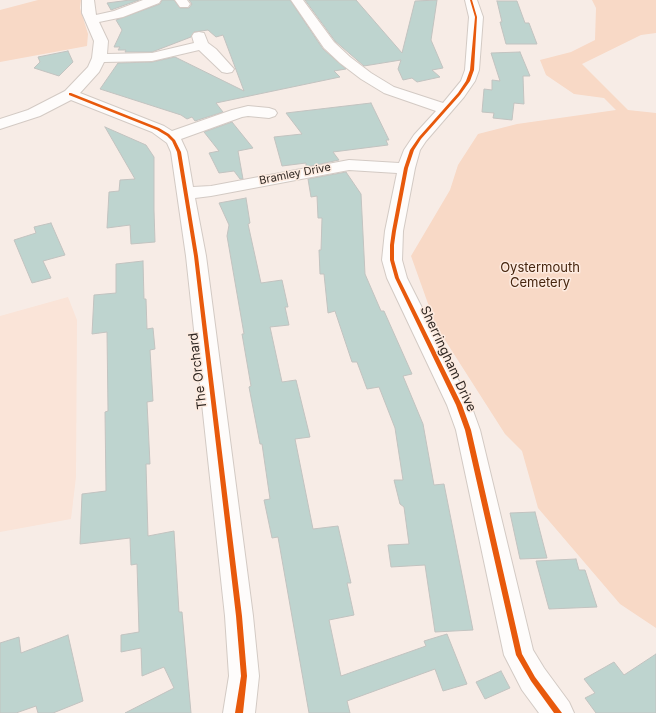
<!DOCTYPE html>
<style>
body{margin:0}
canvas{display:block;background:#f7ece6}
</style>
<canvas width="656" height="713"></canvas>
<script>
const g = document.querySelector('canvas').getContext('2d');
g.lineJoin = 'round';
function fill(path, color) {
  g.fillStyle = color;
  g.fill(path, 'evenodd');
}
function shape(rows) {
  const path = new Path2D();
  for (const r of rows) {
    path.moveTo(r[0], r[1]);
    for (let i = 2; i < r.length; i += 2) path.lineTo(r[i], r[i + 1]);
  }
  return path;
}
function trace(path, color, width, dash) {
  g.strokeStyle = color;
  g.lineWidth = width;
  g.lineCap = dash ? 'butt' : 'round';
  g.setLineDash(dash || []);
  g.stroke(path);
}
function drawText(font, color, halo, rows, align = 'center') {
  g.font = font + ' Inter,sans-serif';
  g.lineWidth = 3;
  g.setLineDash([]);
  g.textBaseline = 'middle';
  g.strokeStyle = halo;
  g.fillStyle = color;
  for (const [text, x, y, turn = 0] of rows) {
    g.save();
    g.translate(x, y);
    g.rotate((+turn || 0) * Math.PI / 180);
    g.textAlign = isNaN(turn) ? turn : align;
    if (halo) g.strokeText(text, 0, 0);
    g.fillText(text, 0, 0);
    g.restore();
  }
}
fill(shape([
 [68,297,77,320,76,477,71,519,0,532,0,316]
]), '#fae4d8');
fill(shape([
 [38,0,81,0,80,8,88,34,87,46,0,62,0,10],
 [592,0,656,0,656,33,641,35,582,64,628,110,656,113,656,628,620,604,538,508,522,451,505,434,436,326,411,256,450,190,458,165,478,134,517,124,616,110,604,98,574,94,546,75,540,60,571,52,595,40,596,8]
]), '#f8d9c6');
const building = shape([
 [130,0,139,0,111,10,107,3,130,0],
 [162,0,174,0,180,8,189,8,192,4,189,0,290,0,323,49,346,69,334,71,340,77,216,103,223,112,195,121,192,117,187,119,181,115,100,89,118,63,152,62,175,57,244,91,223,35,216,37,208,30,194,32,191,37,152,52,125,52,126,50,118,50,120,47,114,47,122,30,116,20,160,4,162,0],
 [305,0,356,0,402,53,415,1,437,0,431,40,443,68,432,70,440,77,417,82,412,78,403,80,398,69,401,60,364,66,335,41,305,0],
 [497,1,517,1,525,23,529,23,537,44,506,44,500,22,502,22,497,1],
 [68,51,73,62,59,76,34,68,40,62,38,57,68,51],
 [520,52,530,76,523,76,524,104,514,103,512,120,493,118,494,113,482,112,484,89,492,90,492,80,500,81,491,53,520,52],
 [371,103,389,140,386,140,388,145,333,152,339,160,306,167,306,163,282,166,274,137,302,134,286,113,371,103],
 [232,122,253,148,238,151,243,179,240,179,234,171,219,173,209,153,219,151,204,132,232,122],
 [105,127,146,145,154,157,154,210,155,242,131,244,130,225,107,228,109,192,119,191,120,180,135,179,105,127],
 [346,172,361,194,365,274,381,311,384,311,412,374,403,376,423,424,434,485,444,484,473,630,435,632,425,565,391,567,388,545,409,544,404,507,400,504,394,480,403,480,395,428,379,387,367,389,357,362,352,362,335,311,328,313,324,274,320,274,319,250,321,250,322,218,318,218,317,196,311,197,308,179,346,172],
 [246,198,250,223,248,224,261,283,282,280,288,307,285,307,289,325,270,327,282,382,296,380,310,437,295,439,313,529,338,526,351,583,347,583,354,615,329,620,341,676,426,646,424,641,447,634,467,684,443,691,435,669,347,701,350,713,309,713,278,537,272,538,264,500,270,499,262,444,260,444,249,387,251,386,242,334,244,334,227,236,229,225,219,203,246,198],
 [51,223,65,255,43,261,51,278,32,283,14,240,36,233,34,227,51,223],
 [143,261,144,299,146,299,147,329,153,328,155,349,150,350,153,401,147,402,150,464,146,464,148,536,174,531,179,612,182,612,191,713,125,713,174,688,164,667,142,676,141,648,121,652,121,635,139,632,137,564,131,565,130,538,80,544,82,494,106,491,105,412,108,411,107,332,92,334,94,295,116,293,116,264,143,261],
 [535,512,547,558,520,559,510,513,535,512],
 [576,559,579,570,585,570,597,607,549,609,536,561,576,559],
 [68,635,83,701,53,713,38,713,36,706,16,713,0,713,0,643,19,637,21,653,68,635],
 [656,654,656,713,596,713,585,698,595,693,584,679,614,662,624,675,656,654],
 [501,671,510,688,485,699,476,682,501,671]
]);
fill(building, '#bed4cf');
trace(building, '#c2c3c0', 1);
const minor = shape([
 [82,0,94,0,96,15,114,11,143,0,161,0,159,3,123,17,99,22,108,41,107,54,152,53,194,43,192,36,194,33,199,32,204,33,208,43,216,49,234,69,232,72,227,73,222,72,199,50,152,61,104,62,99,72,80,93,164,126,172,131,232,110,248,106,269,108,275,110,277,113,275,116,269,118,248,116,242,117,181,139,187,152,193,187,211,186,349,160,399,163,404,150,414,135,436,111,384,93,361,79,340,63,324,48,291,0,303,0,334,42,350,57,371,73,394,87,443,103,461,81,465,70,469,17,465,0,477,0,483,17,479,70,475,81,464,97,426,141,420,150,415,168,403,231,402,260,407,278,471,405,480,430,533,650,544,668,569,702,574,713,539,713,522,690,504,655,456,430,447,405,387,278,382,260,385,231,397,173,349,170,211,196,195,198,206,256,253,616,259,676,255,713,223,713,229,676,225,616,186,256,171,152,167,143,152,132,71,100,40,116,0,129,0,119,28,110,65,91,88,67,92,58,94,41,82,13,82,0],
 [175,0,187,0,190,4,188,7,180,7,175,0]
]);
trace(minor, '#d3cac4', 2);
fill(minor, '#fefcfb');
fill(shape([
 [470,0,472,0,477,17,474,70,470,81,460,95,421,139,414,150,408,168,396,231,394,245,394,260,399,278,462,405,471,430,522,654,535,677,562,713,554,713,531,681,516,655,465,430,456,405,395,278,390,260,390,245,392,231,404,168,410,150,419,137,458,93,466,81,470,70,475,17,470,0],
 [69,93,71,93,159,128,169,134,175,140,181,152,198,256,242,616,247,676,243,713,235,713,241,676,236,616,194,256,177,152,172,141,167,136,157,130,69,95,69,93]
]), '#e8590c');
drawText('11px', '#302823', '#fdebe0', [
 ["Bramley Drive",295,174,-11]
]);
drawText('13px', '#47260f', '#fdebe0', [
 ["Oystermouth",540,268],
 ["Cemetery",540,283]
]);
drawText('13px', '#302823', '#fdebe0', [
 ["Sherringham Drive",448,359,65],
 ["The Orchard",198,371,-97]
]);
</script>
